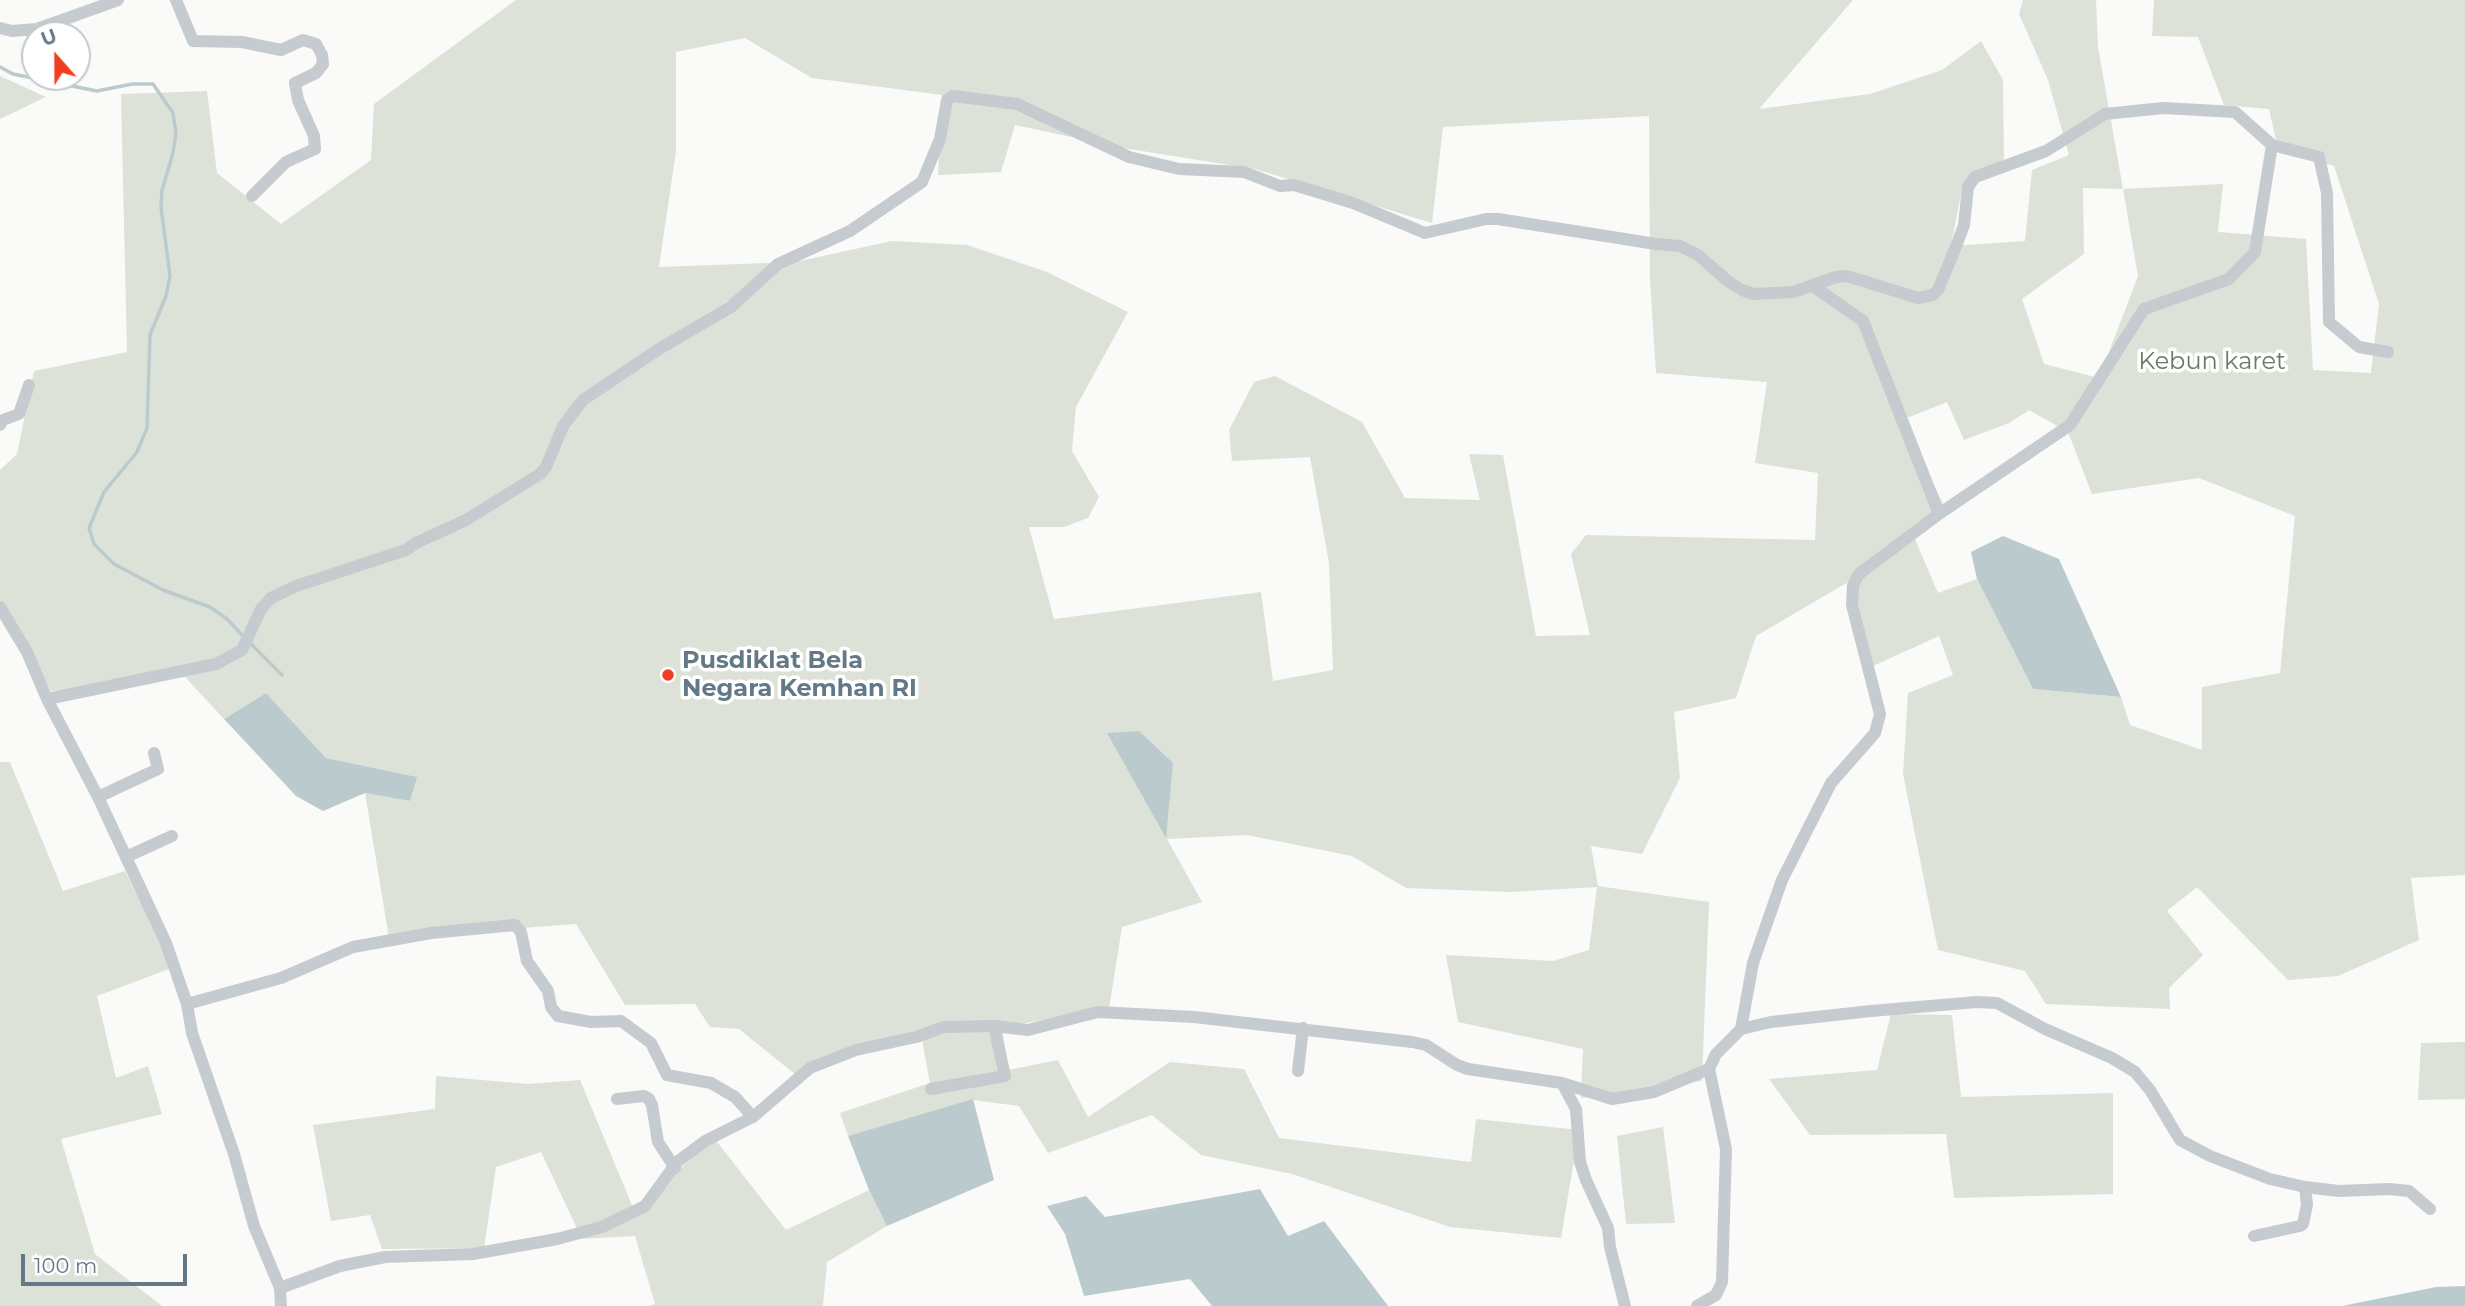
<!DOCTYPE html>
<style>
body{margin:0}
#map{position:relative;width:2465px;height:1306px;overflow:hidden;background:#fafaf8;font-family:Montserrat,sans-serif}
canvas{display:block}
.north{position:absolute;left:21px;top:21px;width:70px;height:70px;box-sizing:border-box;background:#fff;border:2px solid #c1c9ce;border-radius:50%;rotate:339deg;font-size:19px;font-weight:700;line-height:28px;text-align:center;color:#637985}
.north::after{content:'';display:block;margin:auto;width:24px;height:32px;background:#f03e22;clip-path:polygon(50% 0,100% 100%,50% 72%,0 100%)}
.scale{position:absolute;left:21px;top:1254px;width:166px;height:32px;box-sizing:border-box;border:4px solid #637985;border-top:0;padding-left:9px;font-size:21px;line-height:24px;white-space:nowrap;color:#637985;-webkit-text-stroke:5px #fff;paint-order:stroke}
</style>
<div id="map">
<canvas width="2465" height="1306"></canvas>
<div class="north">U</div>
<div class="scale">100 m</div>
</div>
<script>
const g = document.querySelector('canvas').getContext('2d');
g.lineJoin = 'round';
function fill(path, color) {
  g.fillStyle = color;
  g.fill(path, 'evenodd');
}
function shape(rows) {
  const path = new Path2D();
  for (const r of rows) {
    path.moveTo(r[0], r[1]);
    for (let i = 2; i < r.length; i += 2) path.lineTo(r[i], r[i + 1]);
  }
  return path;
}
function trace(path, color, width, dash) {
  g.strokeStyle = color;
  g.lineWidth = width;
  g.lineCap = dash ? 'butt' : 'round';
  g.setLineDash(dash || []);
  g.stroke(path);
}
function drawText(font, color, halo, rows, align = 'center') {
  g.font = font + ' Montserrat,sans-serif';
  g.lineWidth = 7;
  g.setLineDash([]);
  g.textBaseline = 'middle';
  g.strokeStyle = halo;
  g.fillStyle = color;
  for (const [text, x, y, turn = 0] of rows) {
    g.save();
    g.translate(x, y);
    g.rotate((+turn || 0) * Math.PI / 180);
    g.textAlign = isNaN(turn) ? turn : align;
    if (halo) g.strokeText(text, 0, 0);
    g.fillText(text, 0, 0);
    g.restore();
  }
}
fill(shape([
 [516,0,1853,0,1759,109,1870,94,1942,70,1981,41,2003,80,2004,170,1963,183,1951,246,2025,241,2032,170,2069,155,2048,80,2019,14,2023,0,2096,0,2098,47,2123,189,2223,184,2218,232,2306,239,2313,370,2371,373,2379,304,2334,166,2278,149,2269,109,2224,105,2198,37,2152,36,2154,0,2465,0,2465,875,2411,878,2419,940,2338,976,2288,980,2197,887,2167,911,2203,955,2169,988,2170,1009,2046,1004,2025,971,1938,950,1903,774,1908,693,1953,675,1939,636,1873,666,1848,582,1756,636,1736,698,1674,712,1680,778,1642,854,1591,846,1598,886,1709,902,1702,1081,1581,1098,1583,1049,1458,1022,1446,955,1553,961,1589,950,1597,887,1510,892,1406,888,1352,856,1247,835,1167,839,1202,902,1122,927,1109,1009,1002,1027,1008,1070,1058,1060,1088,1117,1170,1062,1244,1069,1279,1138,1471,1162,1476,1119,1579,1130,1561,1238,1450,1227,1292,1174,1201,1155,1152,1115,1048,1153,1019,1106,973,1100,848,1136,840,1113,930,1083,921,1034,796,1075,739,1029,710,1027,695,1004,625,1005,576,924,389,938,365,793,410,801,416,777,326,758,266,693,224,719,185,677,51,691,0,602,0,470,17,454,34,371,127,352,121,94,207,91,217,173,281,224,371,160,374,104],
 [745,38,812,78,942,95,938,175,1001,172,1015,125,1123,148,1255,169,1432,223,1443,127,1649,116,1650,279,1656,373,1767,382,1755,463,1818,473,1815,540,1586,535,1571,554,1590,635,1536,636,1503,455,1469,454,1480,500,1405,498,1362,422,1275,376,1254,382,1229,430,1232,461,1310,457,1329,563,1333,670,1273,681,1261,592,1054,619,1029,527,1064,527,1088,518,1099,497,1072,451,1076,407,1128,312,1047,272,967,245,892,241,795,262,659,267,676,151,676,52],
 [2083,188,2123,189,2138,276,2099,378,2044,364,2022,299,2084,254],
 [1947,402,1964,440,2009,423,2029,410,2068,432,2092,494,2199,478,2295,516,2280,673,2202,687,2202,750,2130,725,2121,697,2033,689,1977,579,1938,593,1915,539,1946,510,1902,420],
 [0,76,46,97,0,119],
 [0,762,10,762,63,891,125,871,174,967,97,996,116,1078,148,1066,162,1114,61,1139,95,1254,162,1306,0,1306],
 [1891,1014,1952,1015,1961,1097,2113,1093,2113,1194,1954,1198,1946,1134,1810,1135,1769,1079,1877,1070],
 [2465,1042,2465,1099,2418,1100,2421,1043],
 [436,1076,528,1084,580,1080,634,1210,714,1138,786,1230,869,1190,887,1226,827,1262,823,1306,649,1306,655,1304,635,1236,582,1239,541,1152,496,1167,484,1248,382,1249,370,1215,331,1221,313,1125,435,1109],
 [1663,1127,1675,1223,1626,1224,1617,1136]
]), '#dce2d8');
fill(shape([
 [2003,536,2059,559,2121,697,2033,689,1977,579,1971,552],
 [266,693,326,758,417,777,410,801,365,793,323,811,296,796,224,719],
 [1139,731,1173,763,1166,838,1107,733],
 [973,1099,994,1180,887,1226,869,1190,848,1136],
 [1260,1189,1288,1236,1324,1221,1388,1306,1212,1306,1190,1279,1084,1296,1065,1234,1047,1206,1086,1196,1105,1217],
 [2465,1286,2465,1306,2342,1306,2436,1287]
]), '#bbcbcd');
trace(shape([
 [0,67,13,74,97,91,132,84,153,84,173,113,176,133,173,153,162,190,161,207,170,276,166,296,150,335,147,428,137,452,104,492,89,528,94,544,114,564,163,590,210,607,227,619,243,636],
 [249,642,282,675]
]), '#bbcbcd', 3.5);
trace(shape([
 [176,0,193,41,242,42,281,50,303,40,316,44,322,55,323,64,316,73,295,83,298,100,314,136,315,149,286,162,252,196],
 [0,28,12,31,37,29,118,0],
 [1813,286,1863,321,1939,514],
 [0,425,3,420,19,414,29,385],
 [0,607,27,652,47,699,98,797,166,943,187,1004,192,1033,234,1154,254,1226,280,1288,281,1306],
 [47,699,216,664,242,650,261,609,271,598,296,586,406,550,416,543,466,520,540,474,546,467,563,426,583,400,659,349,731,307,778,264,850,231,922,182,940,139,947,100,953,96,1017,104,1129,157,1179,169,1244,172,1280,186,1294,185,1353,203,1425,233,1486,219,1498,219,1656,244,1680,246,1698,255,1729,282,1742,290,1754,294,1793,292,1836,277,1847,276,1918,298,1933,295,1938,290,1957,244,1964,225,1968,187,1975,177,2046,151,2105,114,2163,108,2235,112,2272,145,2319,157,2327,193,2329,322,2359,347,2388,352],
 [98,797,158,769,154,753],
 [126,857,172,836],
 [187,1004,281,978,353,947,431,933,515,925,521,932,527,961,548,991,551,1007,558,1016,591,1022,621,1021,651,1043,667,1075,711,1083,735,1097,753,1117],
 [1741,1029,1771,1022,1871,1011,1977,1002,1997,1003,2045,1029,2112,1058,2135,1072,2150,1090,2180,1140,2210,1156,2270,1179,2305,1187,2339,1191,2390,1189,2409,1191,2430,1209],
 [1298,1071,1303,1028],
 [1562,1083,1576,1109,1580,1162,1586,1180,1608,1228,1610,1247,1625,1306],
 [931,1089,1005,1076,994,1026],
 [617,1099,644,1096,649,1099,652,1105,658,1142,675,1168],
 [2254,1236,2300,1226,2303,1224,2307,1205,2305,1187],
 [280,1288,340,1266,385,1257,473,1254,557,1239,602,1227,645,1206,677,1162,705,1141,753,1117,810,1068,856,1050,916,1037,944,1027,994,1026,1028,1030,1098,1012,1194,1017,1412,1042,1426,1045,1457,1065,1468,1069,1562,1083,1612,1099,1654,1092,1709,1069],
 [1697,1306,1716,1295,1722,1282,1726,1149,1709,1069,1716,1054,1741,1029,1753,963,1782,880,1831,783,1875,733,1880,714,1852,605,1853,585,1859,574,1939,514,2070,425,2144,309,2229,279,2255,252,2272,145]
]), '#c5cbce', 12);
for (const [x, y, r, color] of [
 [668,675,7,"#f03e22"]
]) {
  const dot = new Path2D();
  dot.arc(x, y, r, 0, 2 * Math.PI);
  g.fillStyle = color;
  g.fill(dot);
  trace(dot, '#fff', 2.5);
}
drawText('24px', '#697b62', '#fff', [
 ["Kebun karet",2212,362]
]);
drawText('bold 24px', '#637985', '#fff', [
 ["Pusdiklat Bela",682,661],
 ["Negara Kemhan RI",682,689]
], 'left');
</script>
